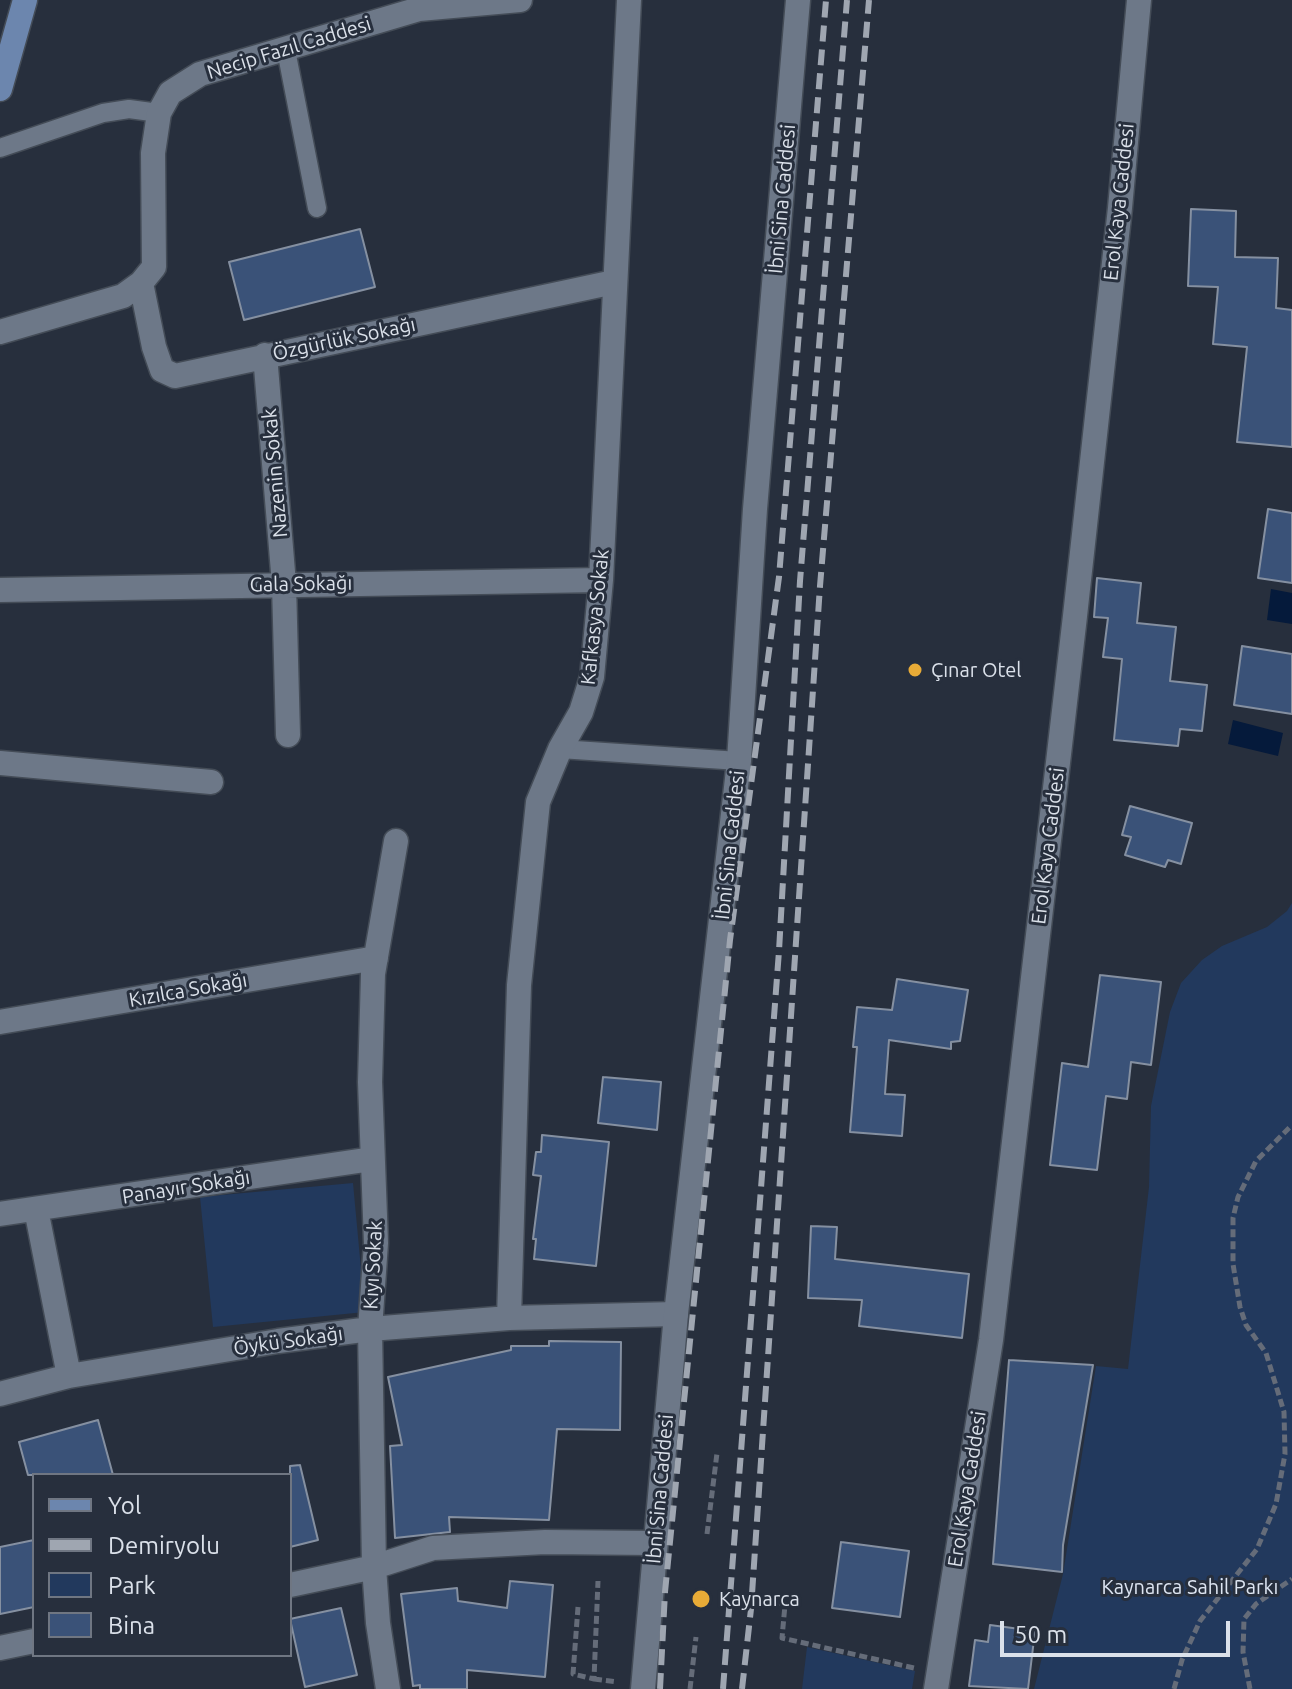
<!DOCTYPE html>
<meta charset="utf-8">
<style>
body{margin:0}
#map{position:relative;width:1292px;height:1689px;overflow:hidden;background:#272f3d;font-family:Ubuntu,sans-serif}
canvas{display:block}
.legend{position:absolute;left:32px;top:1473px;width:260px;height:184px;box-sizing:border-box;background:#272f3d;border:2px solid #6f7682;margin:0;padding:10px 14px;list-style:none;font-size:24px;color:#dbe1ea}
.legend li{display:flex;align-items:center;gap:16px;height:40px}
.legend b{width:40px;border:2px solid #6f7682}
.scale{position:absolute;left:1000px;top:1621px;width:230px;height:36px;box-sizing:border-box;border:4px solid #dbe1ea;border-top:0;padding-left:10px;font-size:24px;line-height:28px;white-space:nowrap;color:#dbe1ea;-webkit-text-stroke:6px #272f3d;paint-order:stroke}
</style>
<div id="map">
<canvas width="1292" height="1689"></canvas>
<ul class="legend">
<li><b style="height:10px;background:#6c86ae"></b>Yol</li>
<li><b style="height:10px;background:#9fa6b1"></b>Demiryolu</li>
<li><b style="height:22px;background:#22395d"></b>Park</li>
<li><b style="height:22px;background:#3a5278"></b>Bina</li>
</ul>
<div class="scale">50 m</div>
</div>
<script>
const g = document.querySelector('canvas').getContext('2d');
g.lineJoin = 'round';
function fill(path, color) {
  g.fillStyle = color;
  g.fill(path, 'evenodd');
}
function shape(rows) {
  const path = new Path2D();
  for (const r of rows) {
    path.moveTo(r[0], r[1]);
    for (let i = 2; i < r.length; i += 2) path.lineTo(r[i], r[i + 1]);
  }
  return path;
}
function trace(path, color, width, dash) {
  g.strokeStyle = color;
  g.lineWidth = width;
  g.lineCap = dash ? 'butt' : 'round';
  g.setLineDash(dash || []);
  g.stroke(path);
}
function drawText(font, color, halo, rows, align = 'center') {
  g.font = font + ' Ubuntu,sans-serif';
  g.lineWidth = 6;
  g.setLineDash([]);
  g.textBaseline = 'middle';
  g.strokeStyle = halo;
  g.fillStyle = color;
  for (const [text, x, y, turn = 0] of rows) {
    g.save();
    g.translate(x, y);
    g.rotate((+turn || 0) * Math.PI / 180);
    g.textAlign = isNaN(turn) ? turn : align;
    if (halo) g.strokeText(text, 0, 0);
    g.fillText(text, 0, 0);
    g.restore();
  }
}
fill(shape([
 [1292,903,1292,1689,1034,1689,1063,1574,1096,1366,1128,1369,1149,1187,1151,1106,1170,1012,1181,983,1202,960,1222,946,1267,927,1287,911],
 [353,1183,365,1312,213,1327,200,1197],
 [807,1647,915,1671,912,1689,802,1689]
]), '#22395d');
fill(shape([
 [1271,589,1292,593,1292,624,1267,620],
 [1233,720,1283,733,1278,756,1228,744]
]), '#051a3b');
const building = shape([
 [1191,209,1236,211,1235,257,1278,258,1276,308,1292,310,1292,447,1237,442,1247,347,1213,344,1218,287,1188,286,1191,209],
 [360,229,375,287,244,320,229,262,360,229],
 [1268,509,1292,513,1292,583,1258,578,1268,509],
 [1097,578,1141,583,1137,623,1176,627,1170,681,1207,685,1202,731,1180,729,1178,746,1114,740,1122,659,1103,657,1108,618,1094,617,1097,578],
 [1242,646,1292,654,1292,714,1234,705,1242,646],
 [1130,806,1192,823,1181,864,1168,860,1165,867,1125,855,1131,837,1122,835,1130,806],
 [1100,975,1161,982,1151,1065,1131,1062,1127,1099,1106,1096,1097,1170,1050,1165,1062,1063,1088,1067,1100,975],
 [897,979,968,990,960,1041,951,1042,951,1049,889,1040,885,1094,905,1095,902,1136,850,1132,857,1047,853,1047,857,1007,892,1010,897,979],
 [603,1077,661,1082,657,1130,598,1123,603,1077],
 [542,1135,609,1142,596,1266,534,1259,536,1239,533,1239,541,1176,533,1175,536,1152,541,1152,542,1135],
 [811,1226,837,1227,835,1259,969,1274,962,1338,859,1326,862,1300,808,1298,811,1226],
 [549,1341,621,1342,620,1430,557,1429,549,1520,449,1517,450,1532,395,1538,390,1446,402,1445,388,1377,511,1350,511,1346,549,1346,549,1341],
 [1009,1360,1093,1365,1063,1545,1062,1572,993,1564,1009,1360],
 [98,1420,113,1475,28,1475,19,1442,98,1420],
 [300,1465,318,1540,290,1547,290,1466,300,1465],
 [34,1540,34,1607,0,1614,0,1547,34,1540],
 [841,1542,909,1551,900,1617,832,1608,841,1542],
 [510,1581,553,1585,545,1677,467,1670,467,1689,420,1689,420,1685,413,1686,401,1594,457,1588,458,1601,507,1608,510,1581],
 [341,1608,357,1675,305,1687,290,1619,341,1608],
 [990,1625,1035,1631,1028,1689,969,1686,975,1640,988,1642,990,1625]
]);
fill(building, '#3a5278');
trace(building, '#8590a1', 2);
const lane = shape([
 [286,50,317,208],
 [0,148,103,113,129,109,159,113],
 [560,749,739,761]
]);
const street = shape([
 [141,283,154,347,162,370,175,376,614,282],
 [0,332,123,296,141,283,154,267,153,153,159,113,170,93,200,74,419,9,520,0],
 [265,355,284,584,288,735],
 [0,590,601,580],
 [0,763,211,782],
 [0,1022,376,958],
 [36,1209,69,1376],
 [0,1214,372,1159],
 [509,1318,519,985,538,802,560,749,581,712,592,677,601,580,629,0],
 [0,1394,69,1376,278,1341,370,1329,509,1318,676,1314],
 [290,1585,374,1567,433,1548,545,1542,654,1543],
 [0,1648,34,1641],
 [388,1689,378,1623,374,1567,370,1329,376,1243,370,1082,373,974,396,841],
 [936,1689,991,1340,1075,616,1120,208,1139,0]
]);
const secondary = shape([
 [643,1689,676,1314,739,761,755,509,798,0]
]);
const primary = shape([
 [0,89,25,0]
]);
trace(lane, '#444c57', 21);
trace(street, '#444c57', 27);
trace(secondary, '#444c57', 27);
trace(primary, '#444c57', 27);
trace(shape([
 [707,1534,717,1453],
 [778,1602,785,1605,782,1638,914,1668],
 [578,1607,573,1674,594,1679,598,1581],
 [594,1679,617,1682],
 [690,1689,696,1637],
 [1174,1689,1182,1660,1200,1621,1257,1549,1276,1504,1285,1454,1284,1412,1266,1353,1246,1325,1240,1307,1233,1264,1233,1218,1238,1197,1256,1161,1292,1125],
 [1250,1689,1243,1652,1244,1619,1256,1604,1292,1579]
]), '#656c79', 5, [8, 4]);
trace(lane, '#6d7888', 18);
trace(street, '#6d7888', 24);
trace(secondary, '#6d7888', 24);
trace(primary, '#6c86ae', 24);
trace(shape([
 [660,1689,665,1592,730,940,779,577,826,0],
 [723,1689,779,951,800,581,847,0],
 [742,1689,751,1609,820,586,869,0]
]), '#9fa6b1', 6, [16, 8]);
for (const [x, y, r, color] of [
 [915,670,8,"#e8ab37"],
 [701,1599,10,"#e8ab37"]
]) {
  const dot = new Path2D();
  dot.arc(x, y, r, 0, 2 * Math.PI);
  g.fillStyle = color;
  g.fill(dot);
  trace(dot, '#272f3d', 3);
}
drawText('20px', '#dbe1ea', '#272f3d', [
 ["Necip Fazıl Caddesi",289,48,-17],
 ["İbni Sina Caddesi",782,199,-85],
 ["Erol Kaya Caddesi",1119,202,-84],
 ["Özgürlük Sokağı",344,339,-12],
 ["Nazenin Sokak",275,473,-95],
 ["Gala Sokağı",301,584,-1],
 ["Kafkasya Sokak",595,617,-84],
 ["İbni Sina Caddesi",730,845,-84],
 ["Erol Kaya Caddesi",1048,846,-83],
 ["Kızılca Sokağı",188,990,-10],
 ["Panayır Sokağı",186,1187,-9],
 ["Kıyı Sokak",373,1265,-87],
 ["Öykü Sokağı",288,1341,-8],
 ["İbni Sina Caddesi",660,1489,-85],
 ["Erol Kaya Caddesi",967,1489,-81]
]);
drawText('20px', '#dbe1ea', '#272f3d', [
 ["Çınar Otel",931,670],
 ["Kaynarca",719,1599]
], 'left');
drawText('20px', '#dde5f2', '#272f3d', [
 ["Kaynarca Sahil Parkı",1190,1587]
]);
</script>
